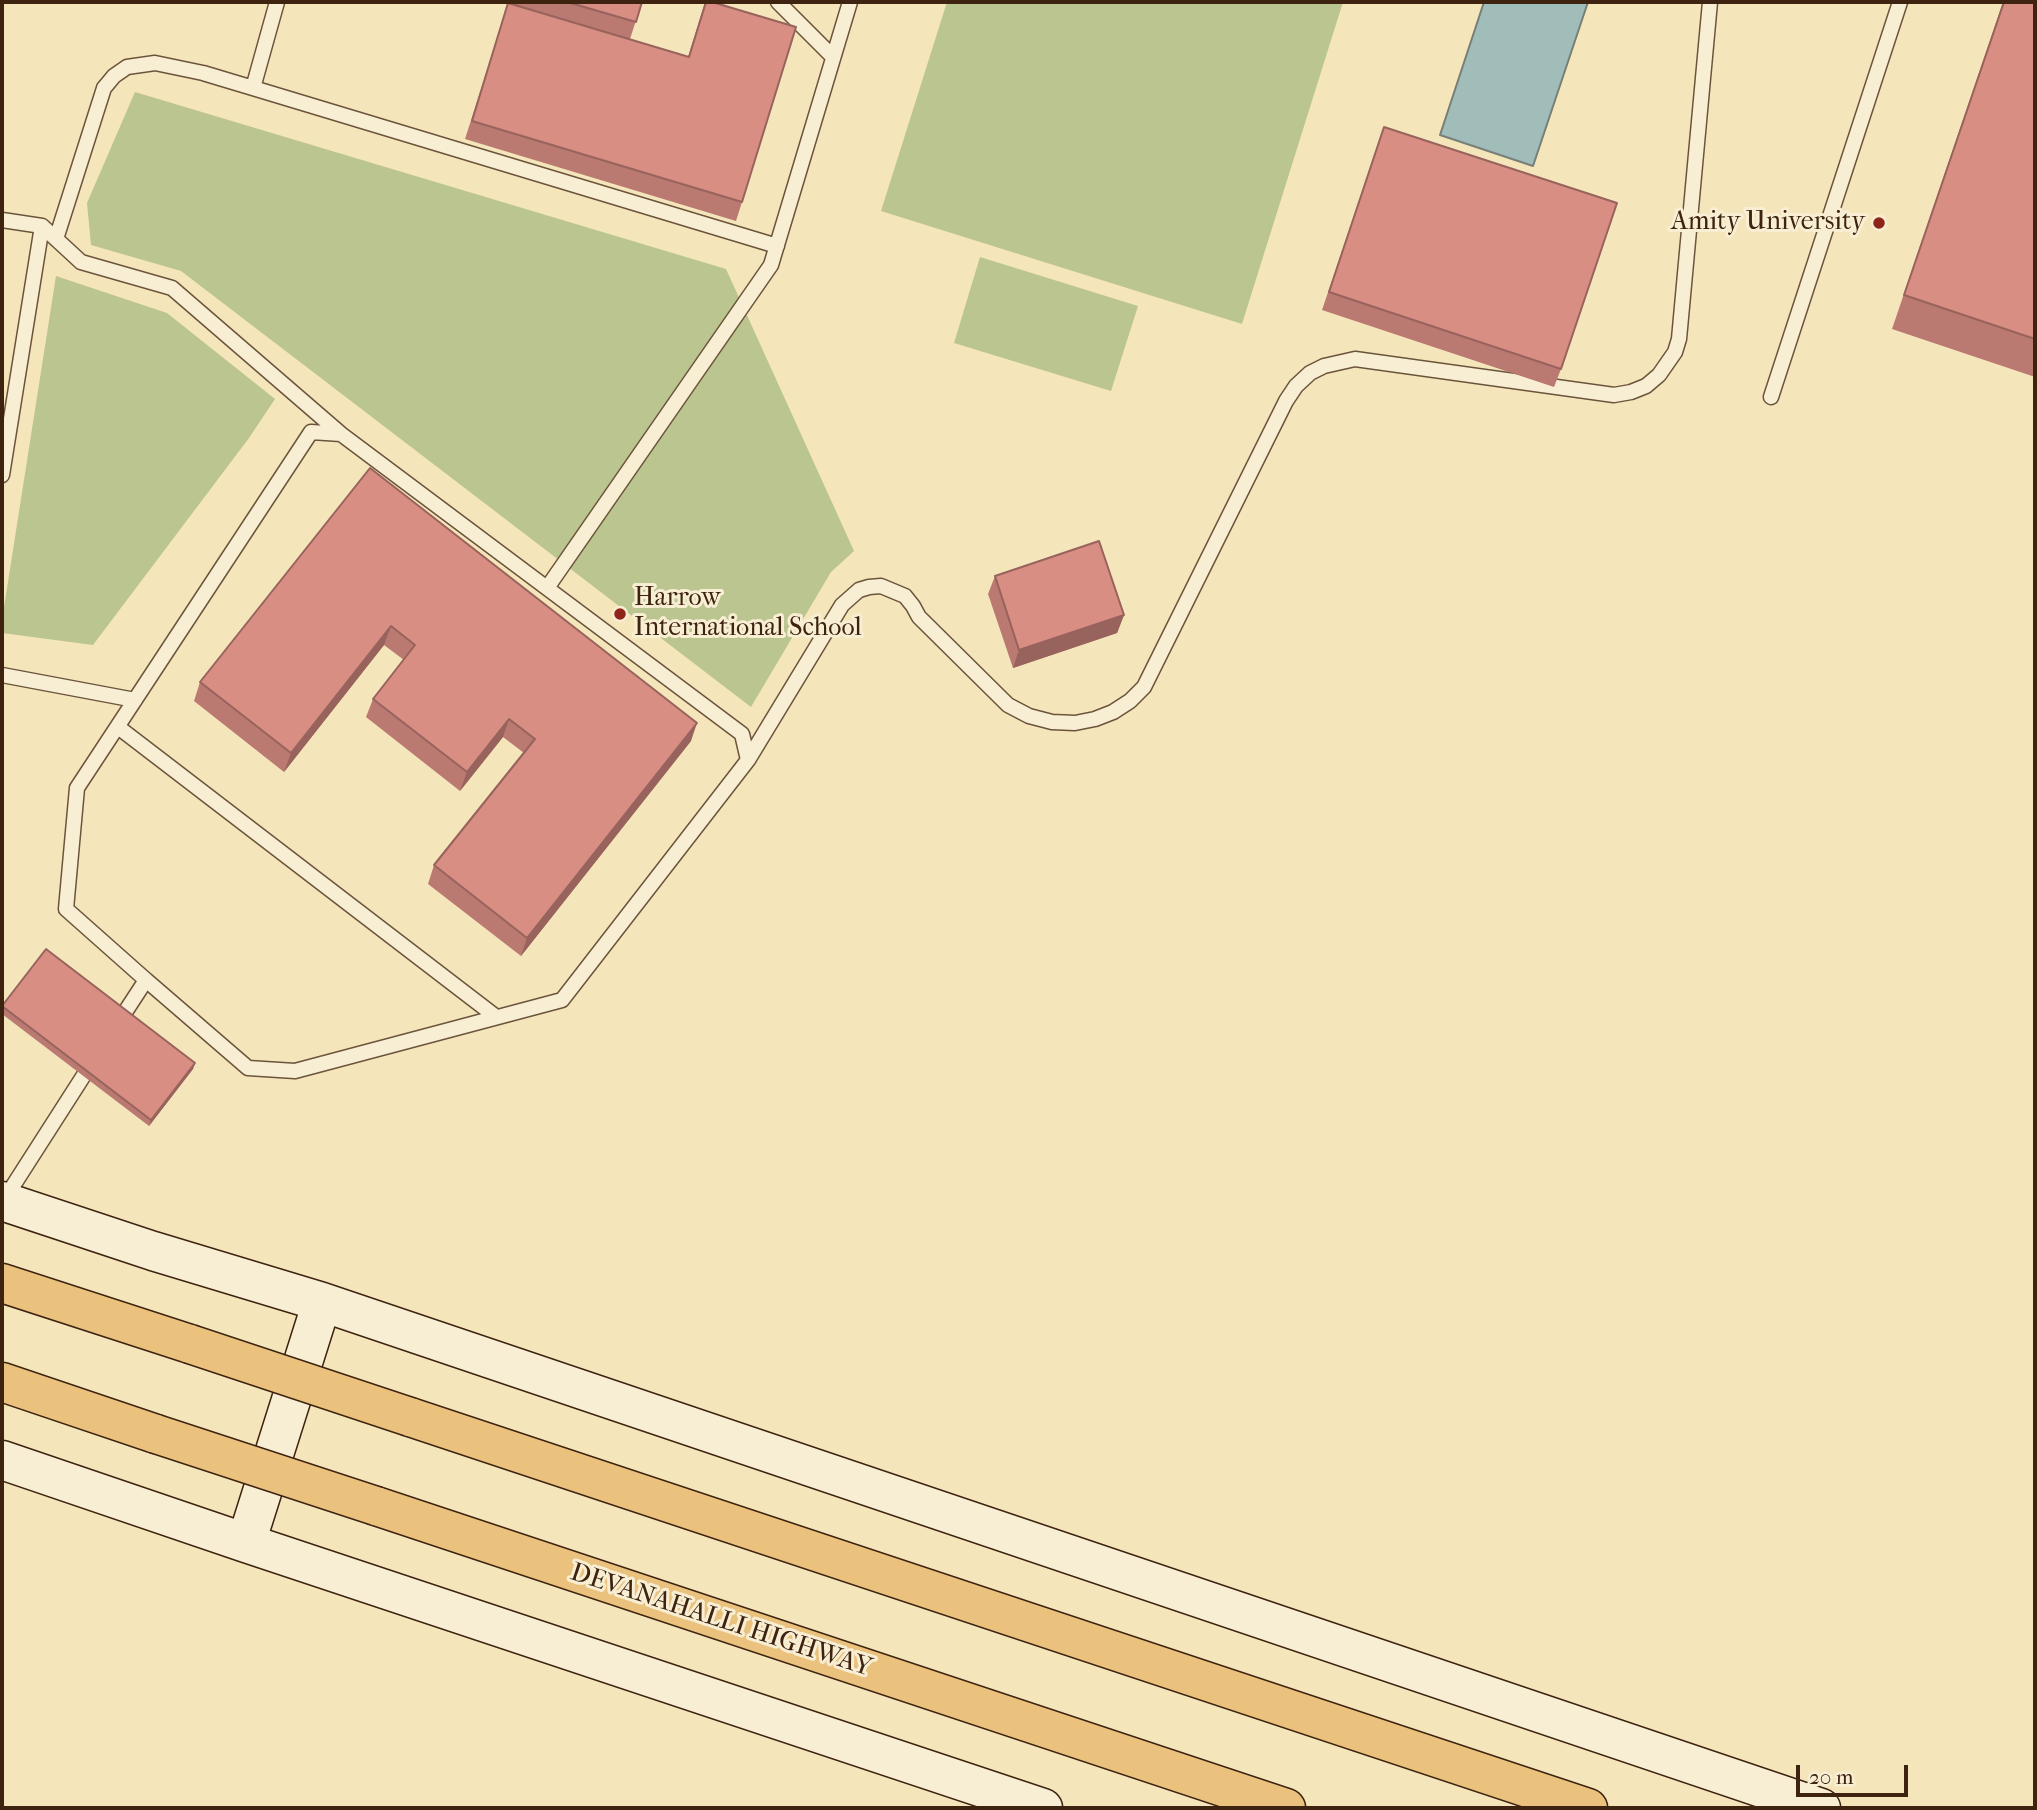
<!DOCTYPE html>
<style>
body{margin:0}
#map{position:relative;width:2037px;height:1810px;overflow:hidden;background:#f5e5bb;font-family:"IM FELL French Canon",serif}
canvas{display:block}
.frame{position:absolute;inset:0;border:4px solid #3d2310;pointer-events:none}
.scale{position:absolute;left:1796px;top:1765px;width:112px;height:32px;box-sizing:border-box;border:4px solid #3d2310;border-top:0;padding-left:9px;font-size:21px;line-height:24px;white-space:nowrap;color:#3d2310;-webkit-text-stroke:5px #f8eed3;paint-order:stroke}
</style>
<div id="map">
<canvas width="2037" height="1810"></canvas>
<div class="frame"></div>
<div class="scale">20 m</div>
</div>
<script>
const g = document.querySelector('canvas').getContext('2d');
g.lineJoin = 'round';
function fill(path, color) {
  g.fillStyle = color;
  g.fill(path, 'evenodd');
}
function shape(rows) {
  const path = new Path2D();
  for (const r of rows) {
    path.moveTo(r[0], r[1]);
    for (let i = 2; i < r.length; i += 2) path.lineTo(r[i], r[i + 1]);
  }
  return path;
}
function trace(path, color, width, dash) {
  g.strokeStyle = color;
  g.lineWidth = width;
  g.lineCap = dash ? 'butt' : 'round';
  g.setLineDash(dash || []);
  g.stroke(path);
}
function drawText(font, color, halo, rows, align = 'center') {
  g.font = font + ' "IM FELL French Canon",serif';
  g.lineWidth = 6;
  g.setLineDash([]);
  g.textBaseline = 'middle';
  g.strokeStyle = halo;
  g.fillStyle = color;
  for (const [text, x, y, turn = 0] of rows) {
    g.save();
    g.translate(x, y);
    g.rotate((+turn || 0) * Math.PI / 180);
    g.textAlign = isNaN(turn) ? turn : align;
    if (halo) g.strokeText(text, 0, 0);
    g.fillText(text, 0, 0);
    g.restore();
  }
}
fill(shape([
 [947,2,1343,2,1242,324,881,211],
 [135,92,726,269,854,551,831,572,751,707,181,271,91,245,87,203],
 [980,257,1138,306,1111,391,954,343],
 [56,276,167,313,275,399,249,438,93,645,2,633,2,620]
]), '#bbc590');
const water = shape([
 [1484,2,1588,2,1533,166,1440,135,1484,2]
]);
fill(water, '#a0bdba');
trace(water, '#787f76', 2);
const service = shape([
 [778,2,833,57],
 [253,88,277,2],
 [2,220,42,226,81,262,172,288,341,434],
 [56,239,104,88,114,76,127,67,155,63,203,73,253,88,777,246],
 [1771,397,1900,2],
 [2,475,42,226],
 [547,588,771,265,850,2],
 [2,675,135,700],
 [118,727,495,1016],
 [748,760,842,605,859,590,869,587,881,586,905,596,913,606,919,617,1008,705,1029,716,1052,722,1075,723,1095,719,1113,712,1130,701,1144,687,1286,401,1296,386,1310,373,1324,366,1355,359,1614,395,1631,392,1646,386,1659,375,1675,352,1679,339,1710,2],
 [116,1026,146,980,66,909,77,788,311,432,341,434,742,734,748,760,562,1000,295,1071,248,1068,146,980],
 [4,1200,93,1061]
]);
const secondary = shape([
 [2,1201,153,1251,322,1302,1821,1808],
 [2,1460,246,1543,1043,1808],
 [246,1543,322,1302]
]);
const trunk = shape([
 [2,1283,190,1344],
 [2,1382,156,1434],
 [410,1417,1588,1808],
 [376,1506,1286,1808]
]);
trace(service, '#6b543b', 17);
trace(secondary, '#3d2310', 41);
trace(trunk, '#3d2310', 41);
trace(service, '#f8eed3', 14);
trace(secondary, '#f8eed3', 38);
trace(trunk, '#eac27e', 38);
const trunkBridge = shape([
 [190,1344,410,1417],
 [156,1434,376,1506]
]);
trace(trunkBridge, '#3d2310', 41, []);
trace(trunkBridge, '#eac27e', 38);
fill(shape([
 [499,2,642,2,630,39,688,57,705,2,742,202,736,221,465,139,508,4],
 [2003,2,2035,2,2035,377,1892,329],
 [1384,127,1561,369,1554,387,1322,310],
 [370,468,691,741,521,956,428,884,434,865,524,753,503,737,460,791,366,717,373,699,404,660,384,645,284,772,194,701,200,682],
 [995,576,1124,615,1117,633,1013,668,988,594],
 [2,1006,195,1063,193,1069,149,1126,2,1014]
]), '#ba7a71');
fill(shape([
 [1124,615,1117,633,1013,668,1019,650],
 [391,626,384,645,284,772,291,753],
 [509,719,503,737,460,791,467,772],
 [697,723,691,741,521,956,527,938],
 [195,1063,193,1069,149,1126,151,1120]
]), '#97635c');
const building = shape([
 [567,2,642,2,636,22,567,2],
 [706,2,712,2,796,27,742,202,472,121,508,3,689,57,706,2],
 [2004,2,2035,2,2035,339,1904,295,2004,2],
 [1384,127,1617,203,1561,369,1329,292,1384,127],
 [370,468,697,723,527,938,434,865,535,739,509,719,467,772,373,699,415,645,391,626,291,753,200,682,370,468],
 [1099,541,1124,615,1019,650,995,576,1099,541],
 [46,949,195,1063,151,1120,2,1006,46,949]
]);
fill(building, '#d88e83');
trace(building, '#97635c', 2);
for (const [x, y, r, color] of [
 [1879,223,7,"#8f2418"],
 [620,614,7,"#8f2418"]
]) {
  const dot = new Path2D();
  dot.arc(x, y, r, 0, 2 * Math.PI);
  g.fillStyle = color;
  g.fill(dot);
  trace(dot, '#f8eed3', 2.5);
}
drawText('26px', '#3d2310', '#f8eed3', [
 ["Amity University",1865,223],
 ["Harrow",634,599,"left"],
 ["International School",634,629,"left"]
], 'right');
drawText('26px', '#3d2310', '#f8eed3', [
 ["DEVANAHALLI HIGHWAY",721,1621,18]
]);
</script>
